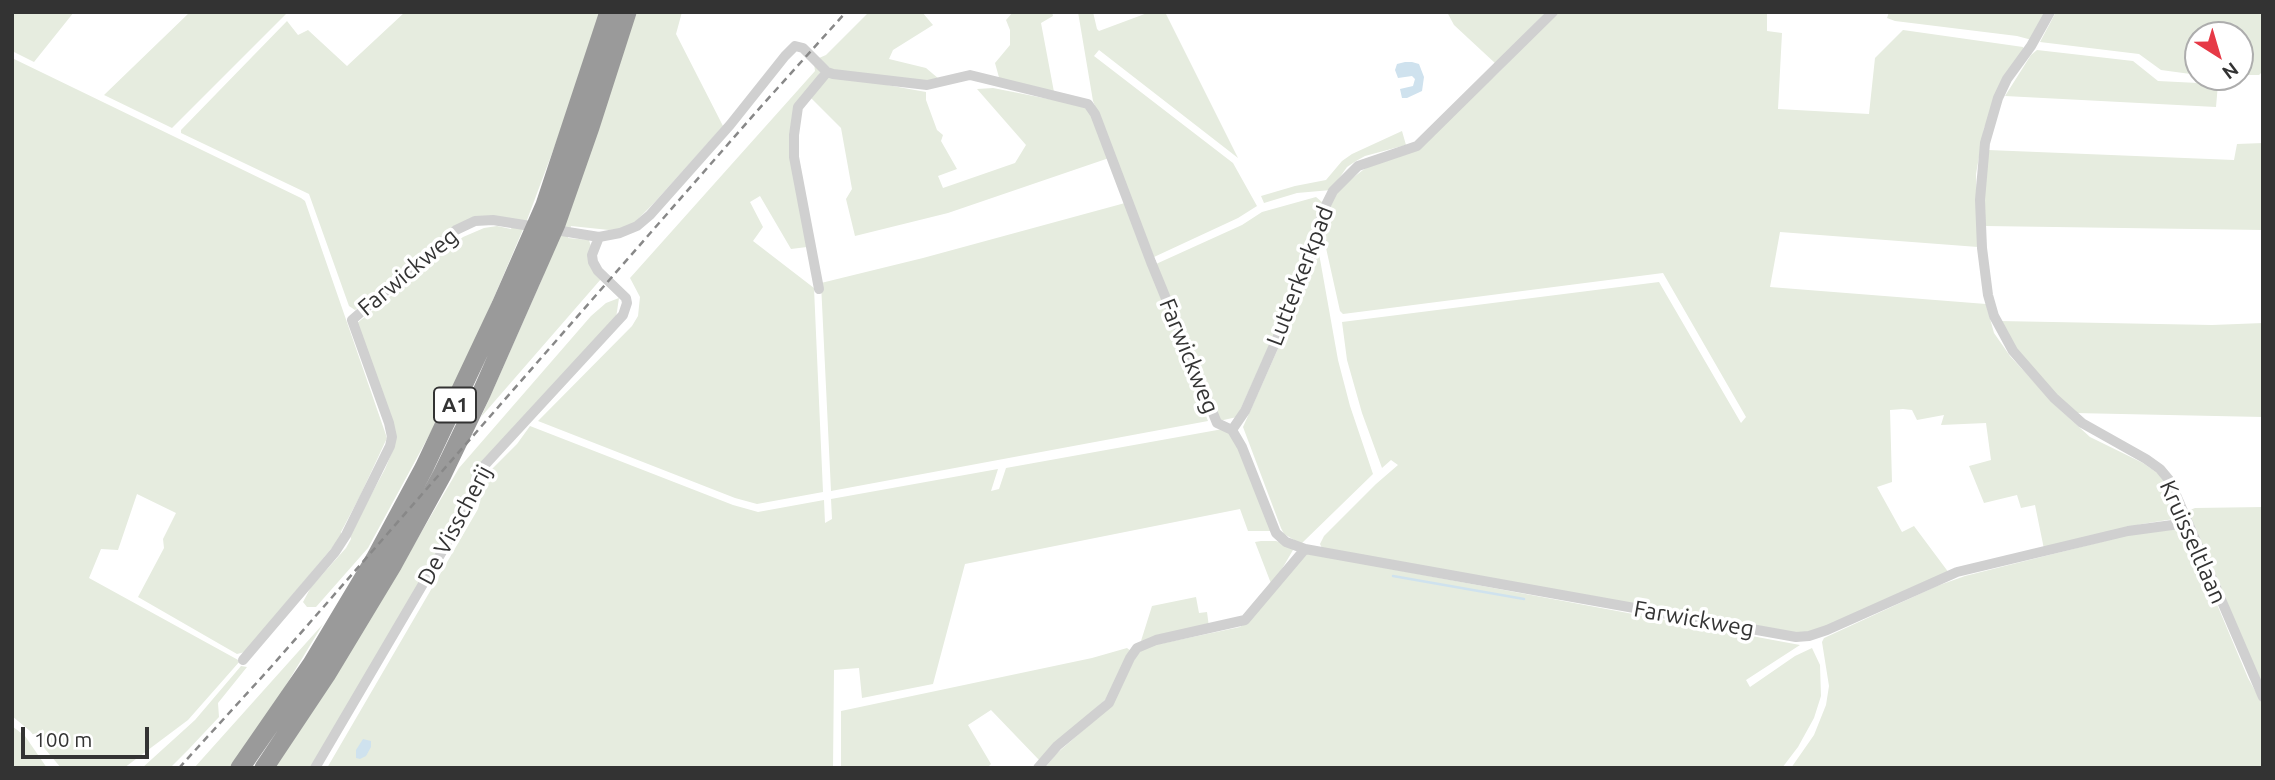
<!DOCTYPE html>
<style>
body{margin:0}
#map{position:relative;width:2275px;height:780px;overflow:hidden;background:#fff;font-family:Ubuntu,sans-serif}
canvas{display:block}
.frame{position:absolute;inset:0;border:14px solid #333;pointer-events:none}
.north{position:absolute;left:2184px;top:21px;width:70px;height:70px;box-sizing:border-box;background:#fff;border:2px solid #adadad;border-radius:50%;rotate:143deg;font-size:19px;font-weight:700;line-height:28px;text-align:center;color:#333}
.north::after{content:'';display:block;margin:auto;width:24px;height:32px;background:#e63946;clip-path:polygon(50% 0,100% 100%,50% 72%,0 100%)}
.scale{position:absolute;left:21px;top:727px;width:128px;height:32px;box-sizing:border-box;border:4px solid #333;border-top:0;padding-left:9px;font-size:21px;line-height:24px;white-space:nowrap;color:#333;-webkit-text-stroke:5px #fff;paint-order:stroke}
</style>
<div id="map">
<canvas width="2275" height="780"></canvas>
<div class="frame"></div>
<div class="north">N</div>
<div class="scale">100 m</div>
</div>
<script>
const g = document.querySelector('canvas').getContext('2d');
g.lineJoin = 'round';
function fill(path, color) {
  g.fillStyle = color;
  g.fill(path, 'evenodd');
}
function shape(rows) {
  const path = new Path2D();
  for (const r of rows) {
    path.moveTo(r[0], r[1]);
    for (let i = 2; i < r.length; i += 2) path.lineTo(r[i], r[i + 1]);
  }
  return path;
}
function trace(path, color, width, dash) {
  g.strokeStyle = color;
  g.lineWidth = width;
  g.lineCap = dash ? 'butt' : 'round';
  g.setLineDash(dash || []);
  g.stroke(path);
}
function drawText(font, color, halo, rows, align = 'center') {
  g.font = font + ' Ubuntu,sans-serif';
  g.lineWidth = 7;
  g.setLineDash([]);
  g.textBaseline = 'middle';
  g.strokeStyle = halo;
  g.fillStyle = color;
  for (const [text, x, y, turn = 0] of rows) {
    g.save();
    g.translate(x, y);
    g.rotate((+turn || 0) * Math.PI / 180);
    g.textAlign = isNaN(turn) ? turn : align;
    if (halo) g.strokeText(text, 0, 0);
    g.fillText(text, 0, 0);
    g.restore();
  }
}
fill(shape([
 [12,12,74,12,34,62,12,51],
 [190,12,288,12,172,128,104,95],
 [405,12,600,12,572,100,527,220,466,363,432,430,368,548,316,607,307,607,303,602,311,587,346,548,351,539,350,534,385,469,395,445,356,324,463,237,484,228,497,226,511,229,515,219,477,217,355,310,349,306,309,194,181,133,181,130,287,21,298,35,308,30,347,66],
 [634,12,682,12,676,34,723,126,654,203,629,228,609,230,571,226,568,238,589,240,601,279,481,417,542,279],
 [869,12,922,12,933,25,893,50,889,59,926,68,945,84,833,71,819,58,826,55],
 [1013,12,1052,12,1053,16,1041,23,1054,92,1000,81,995,63,1010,45,1010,30,1006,20],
 [1078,12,1093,12,1097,29,1099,31,1150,12,1165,12,1238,158,1099,50,1094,56,1233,163,1257,206,1238,218,1154,257,1093,101],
 [1447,12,1546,12,1496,64,1454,25],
 [1557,12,1767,12,1767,31,1782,33,1778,109,1869,114,1875,58,1903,30,2023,47,2024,49,1984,128,1976,174,1978,247,1780,232,1770,287,1986,304,1994,333,2010,356,2057,407,2090,437,2143,463,2166,479,2180,518,2142,524,2044,549,2035,505,2021,508,2017,495,1984,503,1969,466,1991,460,1986,423,1941,425,1944,415,1917,420,1912,410,1903,409,1890,410,1892,482,1877,487,1902,532,1914,526,1949,573,1826,628,1795,636,1323,550,1320,544,1324,536,1376,484,1398,465,1391,460,1382,468,1362,413,1347,360,1342,322,1659,282,1741,423,1746,417,1663,273,1343,314,1340,311,1322,230,1331,199,1350,180,1363,170,1373,164,1406,153,1497,74],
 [1889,12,2047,12,2032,40,2017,36,1895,21,1887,18],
 [2056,12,2263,12,2263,71,2259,75,2240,75,2240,35,2198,35,2198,75,2161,70,2139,54,2040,42],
 [2037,50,2133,61,2158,81,2218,84,2216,107,2005,96,2031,55],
 [12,58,301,198,305,201,387,438,360,496,341,532,341,537,245,652,237,654,138,597,164,548,163,539,176,513,137,494,118,550,101,549,89,578,240,661,188,720,124,768,61,768,30,731,12,716],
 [814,63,821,71,794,113,807,247,791,249,760,196,750,202,763,227,753,241,814,288,823,492,757,504,735,498,538,421,632,326,638,316,640,297,630,278,815,71],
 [837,76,926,92,926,100,937,130,943,135,941,141,957,169,938,176,943,188,1015,163,1026,145,977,89,993,88,1089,107,1109,158,948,213,855,236,846,199,852,189,841,128,808,95,825,77],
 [1402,131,1406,145,1365,156,1356,161,1347,167,1331,190,1297,193,1264,203,1261,196,1295,186,1326,180,1342,161,1352,154],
 [2263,143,2263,230,1985,226,1984,201,1988,150,2234,160,2237,144],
 [1316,197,1322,202,1306,263,1237,417,1219,421,1156,264,1242,225,1262,212],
 [1125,203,1208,421,831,491,821,283,923,258],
 [1318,248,1338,360,1350,406,1373,474,1301,544,1284,534,1281,528,1243,427,1305,288],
 [619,298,616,318,481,463,459,515,312,768,272,768,381,601,459,468,591,316,606,303],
 [1999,321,2212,325,2263,323,2263,417,2074,413,2015,352],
 [530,426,733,505,751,510,758,512,824,500,825,523,832,519,831,499,998,469,991,491,999,489,1006,468,1234,427,1272,531,1248,531,1240,509,965,564,933,684,862,698,859,668,834,670,833,768,327,768,478,509,487,474,517,444],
 [2263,507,2263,692,2188,514,2190,510,2195,508],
 [2180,527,2189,538,2248,678,2263,705,2263,768,1791,768,1814,735,1826,705,1829,686,1822,642,1824,638,1937,586,1965,576,2149,530],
 [1261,541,1276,541,1291,546,1293,550,1272,586,1255,542],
 [1305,553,1800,645,1746,680,1750,687,1795,656,1812,648,1820,665,1821,696,1814,718,1798,747,1782,768,1045,768,1056,754,1112,705,1136,656,1145,647,1240,627,1250,620],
 [1196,597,1199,613,1207,612,1209,627,1141,641,1152,606],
 [323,624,280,695,230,768,194,768],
 [1127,648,1131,651,1109,696,1040,761,991,710,968,725,991,764,987,768,841,768,841,711,1092,658],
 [241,666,247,667,218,703,219,717,188,750,170,768,142,768,195,720],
 [12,726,25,736,47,768,12,768]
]), '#e6ecdf');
fill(shape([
 [1405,62,1412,62,1419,64,1424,77,1422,91,1407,98,1402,98,1400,89,1413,86,1415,79,1412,76,1398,78,1395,70,1397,64],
 [363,739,371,741,371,747,366,756,360,759,356,758,356,750]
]), '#cfe2ee');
trace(shape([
 [1393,576,1524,599]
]), '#cfe2ee', 2.5);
trace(shape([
 [2050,12,2031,46,2007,79,1998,98,1985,143,1980,200,1982,248,1988,295,1994,316,2013,351,2054,398,2082,423,2146,459,2160,469,2170,481,2263,697],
 [819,289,794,157,794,135,798,107,827,72],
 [1232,430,1245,411,1305,275,1323,211,1333,191,1358,166,1417,146,1553,12],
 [243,660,335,552,346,535,390,446,392,437,389,423,352,320,456,230,475,221,493,220,599,237,620,233,637,226,650,215,730,125,785,56,795,46,803,48,827,72,833,74,927,85,970,75,1088,104,1095,114,1151,262,1217,423,1232,430,1242,447,1276,533,1286,542,1305,549,1796,637,1809,636,1827,630,1957,572,2128,531,2187,523],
 [315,768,460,521,481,469,623,315,627,303,626,298,598,271,593,262,592,255,599,237],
 [1038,768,1057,746,1109,703,1130,658,1137,648,1156,640,1245,620,1305,549]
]), '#d0d0d0', 10);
trace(shape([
 [240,768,312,664,375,559,424,468,501,305,545,205,609,12],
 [264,768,326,675,393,564,442,475,481,394,556,224,590,127,627,12]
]), '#9a9a9a', 19);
trace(shape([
 [179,768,271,667,757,111,846,12]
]), '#888', 2.5, [7, 5]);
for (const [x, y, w] of [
 [455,405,42]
]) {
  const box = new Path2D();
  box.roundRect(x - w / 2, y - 17.5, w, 35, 5);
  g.fillStyle = '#fff';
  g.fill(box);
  trace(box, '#333', 2);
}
drawText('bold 21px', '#333', null, [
 ["A1",455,405]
]);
drawText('23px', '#333', '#fff', [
 ["Farwickweg",408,272,-40],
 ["Lutterkerkpad",1300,276,-69],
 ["Farwickweg",1189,356,68],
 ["De Visscherij",455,525,-62],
 ["Kruisseltlaan",2193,542,66],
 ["Farwickweg",1694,619,10]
]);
</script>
